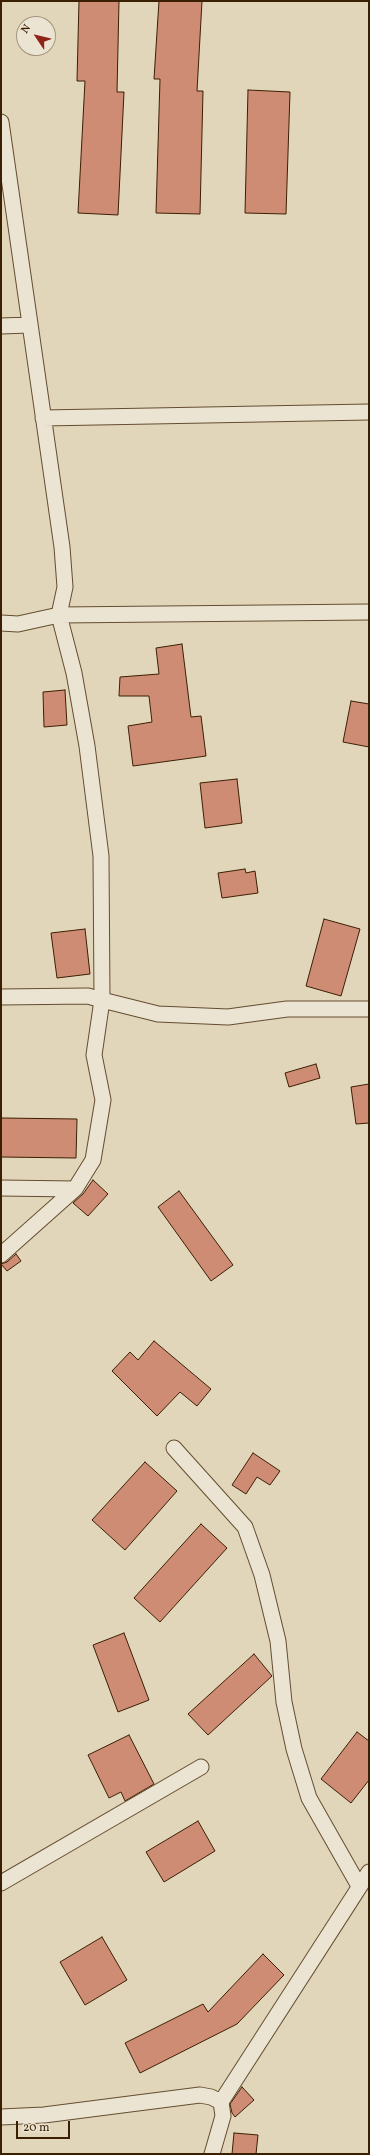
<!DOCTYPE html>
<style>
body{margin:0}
#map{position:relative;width:370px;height:2155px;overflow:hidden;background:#e1d6b9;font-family:Vollkorn,serif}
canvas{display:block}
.frame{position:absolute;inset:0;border:2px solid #3b1f03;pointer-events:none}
.north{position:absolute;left:16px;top:16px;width:40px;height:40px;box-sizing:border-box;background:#ece4d2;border:1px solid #a5957f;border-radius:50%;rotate:305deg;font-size:11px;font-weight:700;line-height:16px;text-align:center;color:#3b1f03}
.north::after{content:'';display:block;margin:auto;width:14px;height:18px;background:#8f2418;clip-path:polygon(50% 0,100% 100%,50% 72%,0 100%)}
.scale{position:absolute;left:16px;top:2121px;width:54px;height:18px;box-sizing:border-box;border:2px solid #3b1f03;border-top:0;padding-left:5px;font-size:12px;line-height:14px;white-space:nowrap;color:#3b1f03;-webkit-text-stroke:3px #ece4d2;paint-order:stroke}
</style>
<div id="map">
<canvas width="370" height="2155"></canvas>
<div class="frame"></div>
<div class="north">N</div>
<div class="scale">20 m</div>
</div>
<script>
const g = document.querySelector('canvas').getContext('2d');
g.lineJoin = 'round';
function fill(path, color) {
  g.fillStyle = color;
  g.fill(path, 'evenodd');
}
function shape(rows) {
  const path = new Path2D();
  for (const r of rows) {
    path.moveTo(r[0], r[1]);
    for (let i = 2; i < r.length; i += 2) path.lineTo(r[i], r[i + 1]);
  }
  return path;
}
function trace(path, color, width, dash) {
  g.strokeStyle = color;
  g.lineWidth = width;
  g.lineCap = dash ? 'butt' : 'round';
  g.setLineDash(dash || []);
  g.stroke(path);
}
const building = shape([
 [79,1,119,1,117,92,124,92,118,215,78,213,85,81,77,81,79,1],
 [159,1,202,1,197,91,203,91,200,214,156,213,160,79,154,79,159,1],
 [248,90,290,92,286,214,245,213,248,90],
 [182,644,191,717,201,716,206,756,133,766,128,726,152,722,149,696,119,696,120,677,159,674,156,648,182,644],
 [65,690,67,725,44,727,43,692,65,690],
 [351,701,369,704,369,747,343,742,351,701],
 [237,779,242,823,205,828,200,783,237,779],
 [245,869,246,873,255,871,258,893,222,898,218,873,245,869],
 [324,919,360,929,341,996,306,986,324,919],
 [85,929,90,974,57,978,51,933,85,929],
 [316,1064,320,1078,289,1087,285,1073,316,1064],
 [369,1084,369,1123,356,1124,351,1087,369,1084],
 [1,1118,77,1119,76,1158,1,1157,1,1118],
 [93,1180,108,1194,88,1216,73,1203,83,1194,93,1180],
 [179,1191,233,1265,211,1281,158,1207,179,1191],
 [16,1254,21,1261,7,1271,1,1264,7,1262,16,1254],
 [154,1341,211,1389,197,1406,180,1392,157,1416,112,1371,130,1352,138,1360,154,1341],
 [253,1453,280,1471,270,1485,257,1477,246,1494,232,1485,253,1453],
 [145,1462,177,1491,125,1550,92,1520,145,1462],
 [201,1524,227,1548,160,1622,134,1598,201,1524],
 [124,1633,149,1700,118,1712,93,1645,124,1633],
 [254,1654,272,1676,208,1735,188,1714,254,1654],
 [357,1732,369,1741,369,1780,351,1803,321,1779,357,1732],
 [129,1735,154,1784,125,1801,121,1792,109,1798,88,1755,129,1735],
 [198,1821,215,1851,164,1882,146,1852,198,1821],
 [102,1937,127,1980,85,2005,60,1962,102,1937],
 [263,1954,284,1975,237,2024,140,2073,125,2043,203,2004,208,2012,263,1954],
 [242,2087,254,2100,235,2117,232,2113,230,2104,242,2087],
 [234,2133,258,2135,256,2154,232,2154,234,2133]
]);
fill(building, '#ce8c74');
trace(building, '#3b1f03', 1);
const street = shape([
 [1,122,62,547,65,587,59,615,18,624,1,623],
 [1,326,29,325],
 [43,418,369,412],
 [1,997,88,996,102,1000,101,856,87,746,74,673,59,615,369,612],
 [1,1188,75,1189],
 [1,1255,75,1189,93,1160,103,1100,94,1055,102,1000,158,1014,228,1017,287,1009,369,1009],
 [174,1448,245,1527,262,1575,278,1641,284,1702,294,1749,309,1798,359,1886],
 [1,1883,201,1767],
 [1,2117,44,2115,200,2095,211,2097,221,2102],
 [212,2154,223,2116,221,2102,369,1872]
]);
trace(street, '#644d30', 17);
trace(street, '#ece4d2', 15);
</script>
